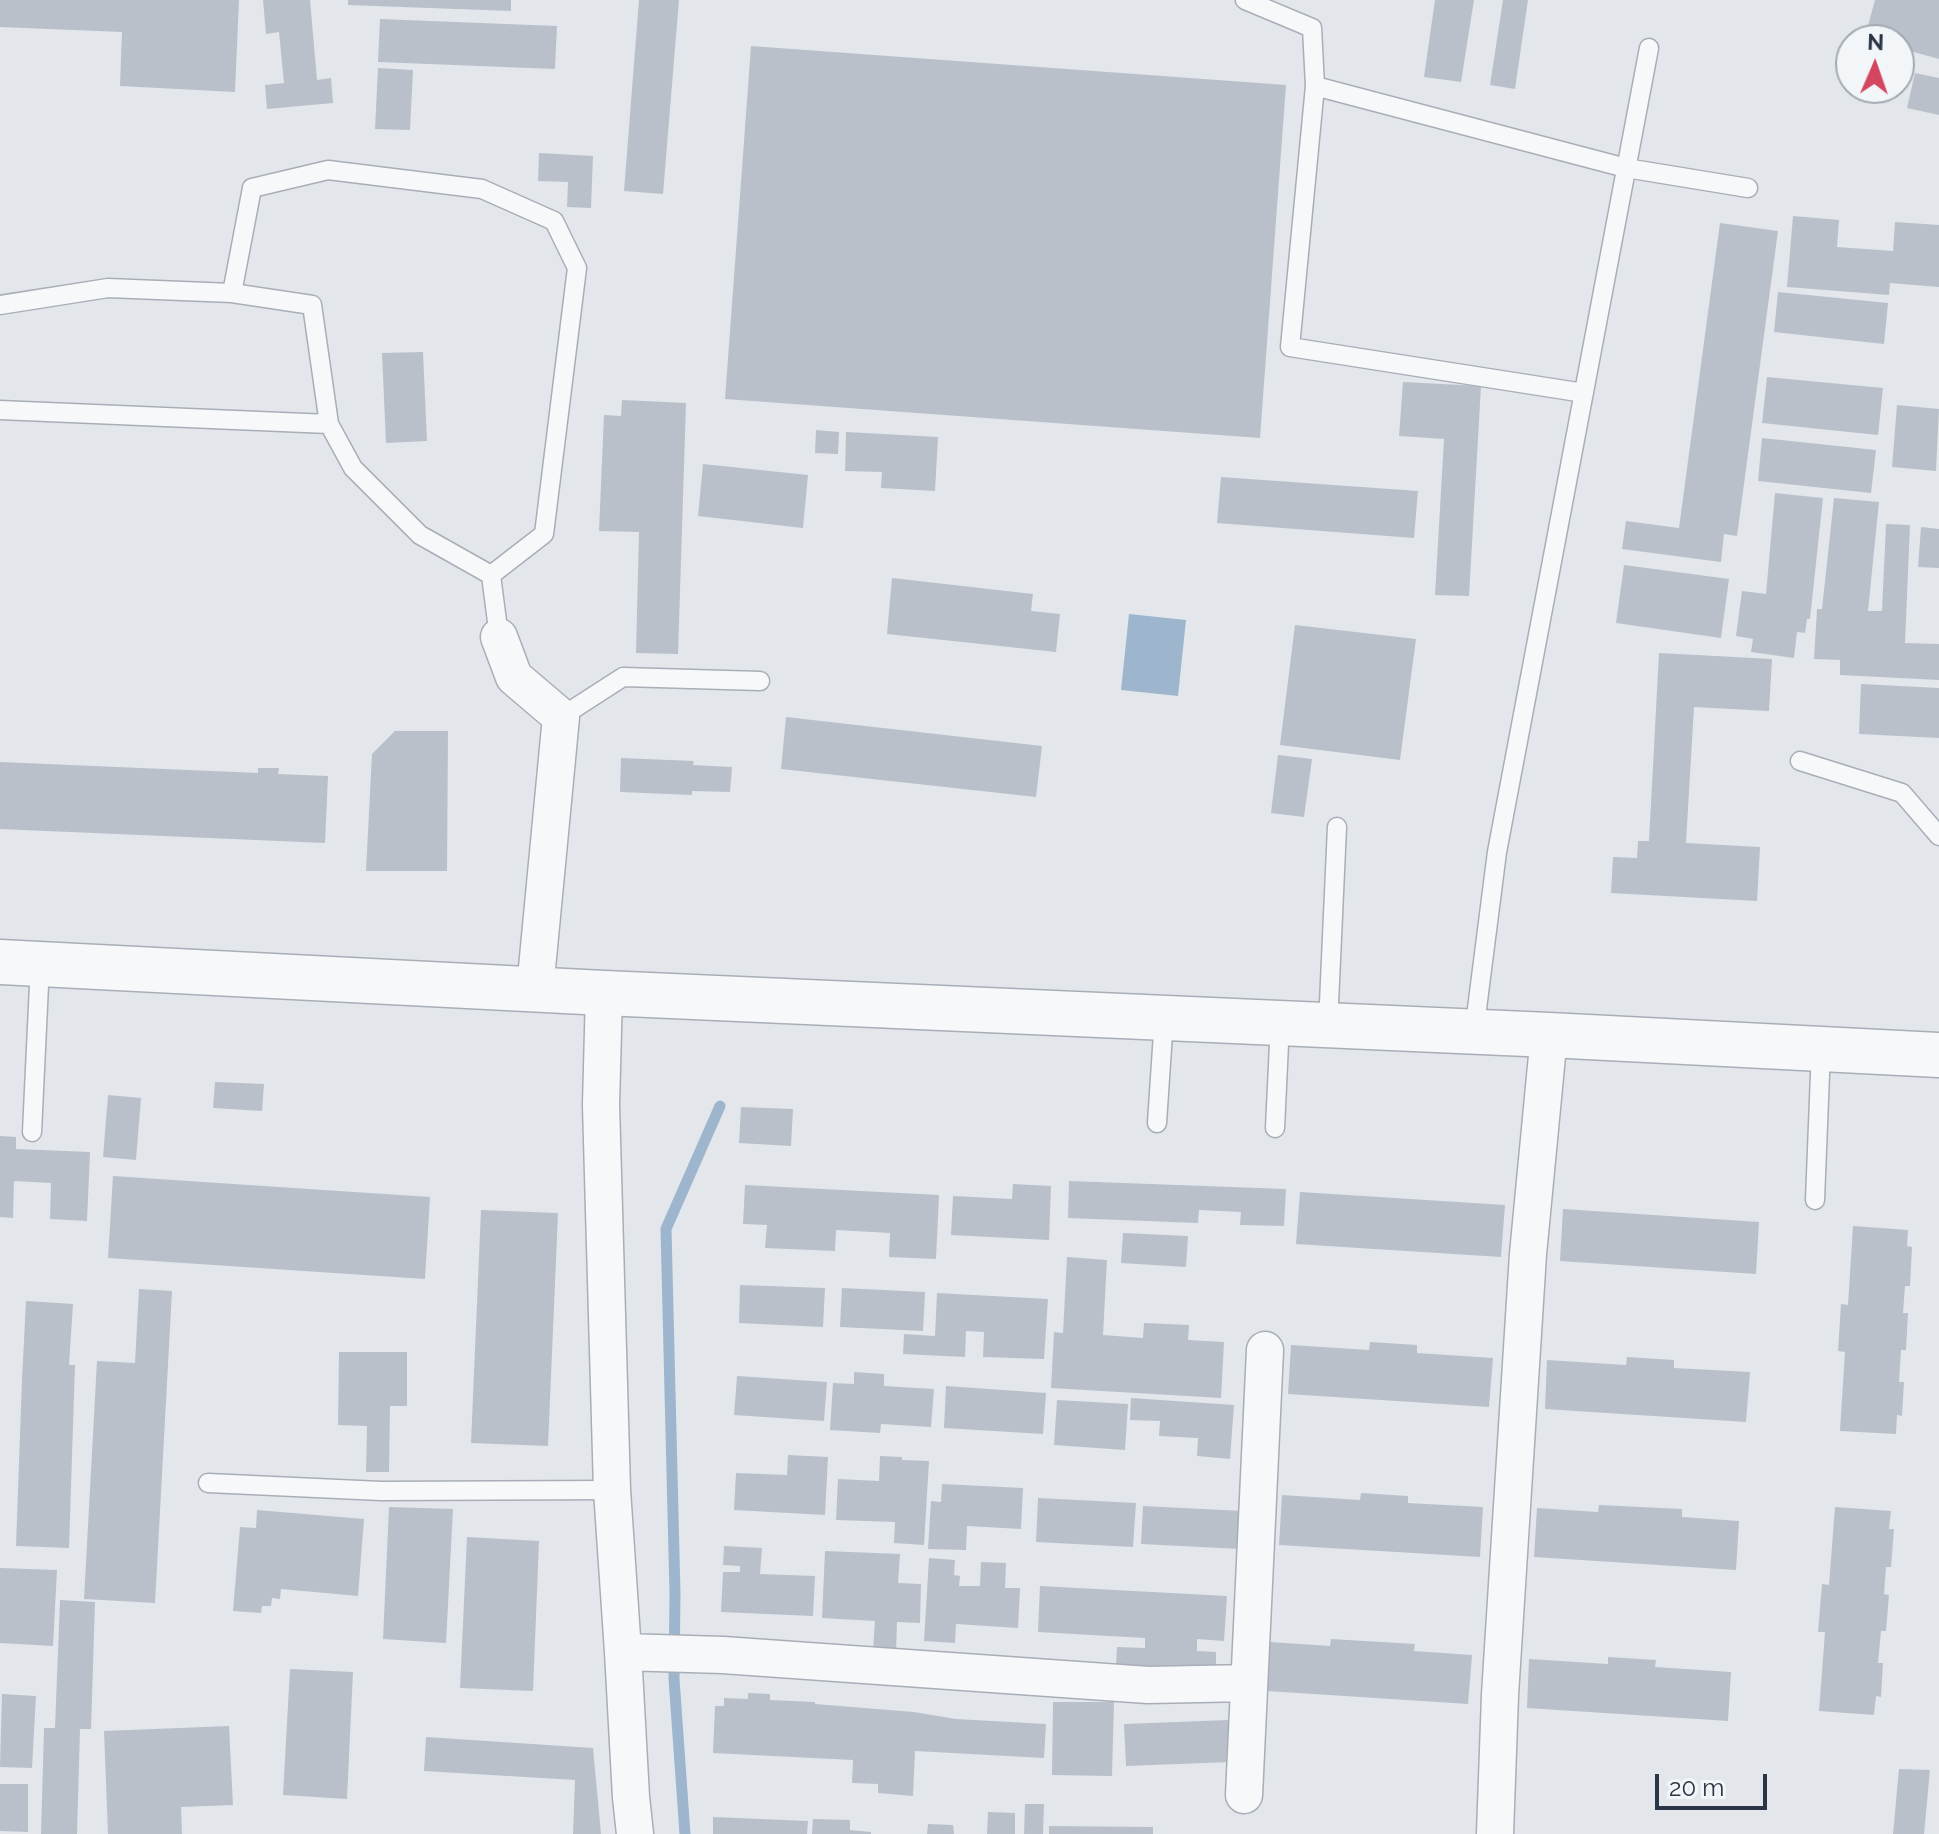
<!DOCTYPE html>
<style>
body{margin:0}
#map{position:relative;width:1939px;height:1834px;overflow:hidden;background:#e3e7ec;font-family:Raleway,sans-serif}
canvas{display:block}
.north{position:absolute;left:1835px;top:24px;width:80px;height:80px;box-sizing:border-box;background:#f3f6f9;border:2px solid #a3a9b1;border-radius:50%;rotate:2deg;font-size:22px;font-weight:700;line-height:32px;text-align:center;color:#2a3545}
.north::after{content:'';display:block;margin:auto;width:28px;height:36px;background:#d4455f;clip-path:polygon(50% 0,100% 100%,50% 72%,0 100%)}
.scale{position:absolute;left:1655px;top:1774px;width:112px;height:36px;box-sizing:border-box;border:4px solid #2a3545;border-top:0;padding-left:10px;font-size:24px;line-height:28px;white-space:nowrap;color:#2a3545;-webkit-text-stroke:6px #f3f6f9;paint-order:stroke}
</style>
<div id="map">
<canvas width="1939" height="1834"></canvas>
<div class="north">N</div>
<div class="scale">20 m</div>
</div>
<script>
const g = document.querySelector('canvas').getContext('2d');
g.lineJoin = 'round';
function fill(path, color) {
  g.fillStyle = color;
  g.fill(path, 'evenodd');
}
function shape(rows) {
  const path = new Path2D();
  for (const r of rows) {
    path.moveTo(r[0], r[1]);
    for (let i = 2; i < r.length; i += 2) path.lineTo(r[i], r[i + 1]);
  }
  return path;
}
function trace(path, color, width, dash) {
  g.strokeStyle = color;
  g.lineWidth = width;
  g.lineCap = dash ? 'butt' : 'round';
  g.setLineDash(dash || []);
  g.stroke(path);
}
fill(shape([
 [1129,614,1186,620,1178,696,1121,690]
]), '#9db6cd');
trace(shape([
 [685,1834,674,1679,675,1594,666,1229,720,1106]
]), '#9db6cd', 11);
fill(shape([
 [0,0,239,0,235,92,120,86,122,32,0,27],
 [263,0,310,0,317,80,331,78,333,103,267,109,265,85,284,83,279,32,266,34],
 [348,0,511,0,511,11,348,5],
 [639,0,679,0,663,194,624,191],
 [1435,0,1474,0,1461,82,1424,77],
 [1503,0,1528,0,1515,89,1490,85],
 [1875,0,1939,0,1939,59,1899,48,1899,40,1864,40],
 [380,19,557,26,555,69,378,62],
 [751,46,1286,85,1260,438,725,399],
 [378,68,413,70,410,130,375,129],
 [1915,73,1939,78,1939,115,1907,108],
 [539,153,593,156,591,208,567,207,568,182,538,181],
 [1793,216,1839,220,1837,247,1893,251,1895,222,1939,225,1939,287,1890,283,1889,295,1787,287],
 [1720,223,1778,231,1737,536,1724,534,1721,562,1622,549,1626,521,1679,528],
 [1778,292,1888,303,1884,344,1774,332],
 [423,352,427,441,386,443,382,353],
 [1767,377,1883,388,1878,435,1762,423],
 [1403,382,1481,386,1469,596,1435,595,1444,439,1399,436],
 [622,400,686,403,678,654,636,653,639,532,599,531,604,415,621,416],
 [1897,405,1939,409,1936,471,1892,467],
 [816,430,839,432,838,454,815,453],
 [846,432,938,437,935,491,881,488,882,472,845,471],
 [1762,438,1876,450,1871,493,1758,481],
 [703,464,808,475,803,528,698,516],
 [1221,477,1418,491,1414,538,1217,523],
 [1775,493,1823,498,1810,619,1807,619,1805,633,1797,632,1794,658,1751,652,1753,639,1736,636,1742,591,1766,594],
 [1834,498,1879,502,1868,611,1882,611,1886,524,1910,525,1905,643,1939,644,1939,680,1840,675,1840,660,1814,659,1817,609,1822,609],
 [1921,527,1939,529,1939,568,1918,567],
 [1624,565,1729,579,1721,638,1616,623],
 [892,578,1033,594,1031,611,1060,614,1056,652,887,634],
 [1295,625,1416,639,1400,760,1280,745],
 [1659,653,1772,659,1769,711,1694,707,1686,843,1760,847,1757,901,1611,893,1613,857,1637,858,1638,841,1649,841],
 [1861,684,1939,688,1939,738,1859,734],
 [786,717,1042,746,1036,797,781,769],
 [395,731,448,731,447,871,366,871,372,754],
 [1278,755,1312,759,1304,817,1271,813],
 [621,758,694,761,693,765,732,767,730,792,692,791,692,795,620,792],
 [0,762,258,773,258,768,279,768,278,774,328,776,325,843,0,829],
 [215,1082,264,1084,262,1111,213,1108],
 [108,1095,141,1098,136,1160,103,1157],
 [741,1107,793,1109,791,1146,739,1143],
 [0,1136,16,1137,16,1149,90,1152,87,1221,50,1219,51,1183,14,1181,13,1218,0,1217],
 [113,1176,430,1197,425,1279,108,1258],
 [1069,1181,1286,1189,1284,1226,1240,1225,1241,1212,1199,1210,1198,1223,1068,1218],
 [1013,1184,1051,1186,1049,1240,951,1235,953,1196,1012,1199],
 [745,1185,939,1195,936,1259,889,1257,890,1233,836,1230,835,1251,765,1248,767,1225,743,1224],
 [1300,1192,1505,1205,1501,1257,1296,1244],
 [1563,1209,1759,1222,1756,1274,1560,1261],
 [481,1210,558,1213,548,1446,471,1443],
 [1853,1226,1908,1230,1907,1246,1912,1247,1910,1286,1905,1286,1903,1313,1908,1313,1906,1350,1901,1350,1899,1382,1904,1382,1902,1416,1897,1415,1896,1434,1840,1431,1845,1352,1838,1351,1841,1304,1848,1305],
 [1123,1233,1188,1236,1186,1267,1121,1263],
 [1067,1257,1107,1260,1103,1335,1143,1338,1144,1323,1189,1325,1188,1340,1224,1342,1221,1398,1051,1388,1054,1332,1063,1333],
 [740,1285,825,1288,823,1327,739,1323],
 [842,1288,925,1292,923,1331,840,1327],
 [139,1289,172,1291,155,1603,84,1599,97,1361,135,1363],
 [937,1293,1048,1299,1044,1359,983,1357,984,1332,966,1331,965,1357,903,1354,904,1334,935,1336],
 [26,1301,73,1304,69,1365,75,1365,69,1548,16,1546,22,1380],
 [1370,1342,1417,1345,1417,1353,1493,1358,1489,1407,1288,1394,1291,1345,1369,1350],
 [339,1352,407,1352,407,1406,390,1406,389,1472,366,1472,367,1426,338,1425],
 [1627,1357,1674,1360,1674,1368,1750,1372,1746,1422,1545,1409,1547,1360,1626,1365],
 [854,1372,884,1374,884,1386,934,1389,931,1427,881,1424,880,1433,830,1430,833,1383,854,1384],
 [737,1376,827,1382,824,1421,734,1415],
 [946,1386,1046,1393,1043,1434,944,1428],
 [1131,1398,1234,1405,1230,1459,1197,1456,1198,1438,1159,1436,1160,1421,1130,1420],
 [1057,1400,1128,1404,1125,1450,1054,1445],
 [788,1455,828,1457,825,1515,734,1510,736,1473,787,1475],
 [880,1456,902,1457,902,1460,929,1461,924,1545,894,1543,895,1522,836,1520,838,1479,879,1481],
 [942,1484,1023,1488,1021,1529,967,1526,966,1550,928,1549,931,1501,941,1502],
 [1361,1493,1408,1496,1408,1503,1483,1507,1480,1557,1279,1545,1282,1495,1360,1500],
 [1038,1498,1136,1503,1133,1547,1036,1542],
 [1599,1505,1682,1509,1682,1517,1739,1521,1736,1570,1534,1557,1537,1508,1598,1512],
 [1143,1506,1243,1511,1241,1549,1141,1544],
 [389,1507,453,1509,446,1643,383,1639],
 [1835,1507,1891,1511,1889,1529,1894,1529,1891,1567,1886,1567,1884,1594,1889,1595,1886,1631,1881,1631,1878,1663,1883,1663,1881,1697,1876,1696,1874,1715,1819,1711,1825,1632,1818,1632,1822,1584,1829,1585],
 [257,1510,364,1519,358,1596,281,1589,280,1599,272,1598,271,1606,262,1606,261,1613,233,1611,240,1527,256,1528],
 [467,1537,539,1541,533,1691,460,1688],
 [724,1546,762,1548,760,1574,815,1576,813,1616,721,1612,723,1572,740,1572,740,1566,723,1565],
 [825,1551,900,1554,898,1583,921,1584,920,1623,897,1622,896,1653,873,1652,875,1621,822,1618],
 [929,1558,955,1560,954,1575,960,1576,959,1586,980,1586,981,1562,1006,1563,1005,1588,1020,1588,1018,1628,956,1624,955,1643,924,1641],
 [0,1568,57,1570,53,1646,0,1643],
 [1040,1586,1227,1596,1224,1641,1197,1639,1197,1651,1216,1652,1216,1670,1116,1665,1117,1647,1145,1648,1145,1638,1038,1632],
 [60,1600,95,1602,91,1729,80,1729,77,1834,41,1834,44,1728,55,1728],
 [1331,1639,1415,1644,1414,1651,1472,1655,1468,1704,1267,1691,1270,1642,1330,1646],
 [1608,1657,1656,1660,1655,1667,1731,1672,1728,1721,1527,1708,1529,1659,1608,1664],
 [290,1669,353,1672,347,1799,283,1795],
 [748,1693,770,1694,770,1700,815,1702,815,1704,914,1712,956,1719,1046,1724,1044,1758,915,1751,913,1796,878,1793,878,1784,852,1783,853,1760,713,1753,715,1706,724,1706,724,1698,748,1699],
 [2,1694,36,1696,32,1768,0,1767],
 [1053,1702,1114,1702,1112,1776,1052,1775],
 [1229,1720,1231,1762,1126,1766,1124,1724],
 [229,1726,233,1805,181,1807,182,1834,108,1834,104,1731],
 [426,1737,593,1748,601,1834,573,1834,575,1780,424,1771],
 [1899,1769,1930,1770,1924,1834,1893,1834],
 [0,1784,28,1784,28,1832,0,1831],
 [1025,1804,1044,1804,1043,1834,1024,1834],
 [988,1812,1015,1813,1015,1834,987,1834],
 [713,1817,808,1821,807,1834,713,1834],
 [813,1819,850,1820,850,1830,871,1832,871,1834,812,1834],
 [928,1824,953,1825,954,1834,927,1834],
 [1049,1826,1153,1827,1153,1834,1049,1834]
]), '#bac0ca');
const service = shape([
 [1245,0,1312,28,1315,86,1626,168,1748,188],
 [1315,86,1290,347,1584,393],
 [232,293,312,305,329,424],
 [0,305,108,288,232,293,252,188,328,170,482,189,554,221,577,268,544,534,491,575],
 [0,410,329,424,353,468,420,535,491,575],
 [491,575,499,637],
 [561,717,623,677,760,681],
 [1800,761,1902,793,1939,836],
 [1328,1025,1337,827],
 [1474,1032,1497,852,1649,48],
 [1157,1123,1164,1018],
 [1275,1128,1280,1023],
 [32,1132,40,964],
 [1815,1200,1821,1049],
 [208,1483,381,1491,612,1490]
]);
const minor = shape([
 [499,637,514,677,561,717,535,989],
 [604,993,601,1105,612,1490,623,1652,631,1797,635,1834],
 [623,1652,723,1655,1148,1685,1249,1683],
 [1244,1795,1265,1350],
 [1495,1834,1500,1695,1528,1254,1549,1035]
]);
const tertiary = shape([
 [0,962,604,993,1549,1035,1939,1055]
]);
trace(service, '#a8aeb7', 21);
trace(minor, '#a8aeb7', 39);
trace(tertiary, '#a8aeb7', 47);
trace(service, '#f7f8fa', 18);
trace(minor, '#f7f8fa', 36);
trace(tertiary, '#f7f8fa', 44);
</script>
